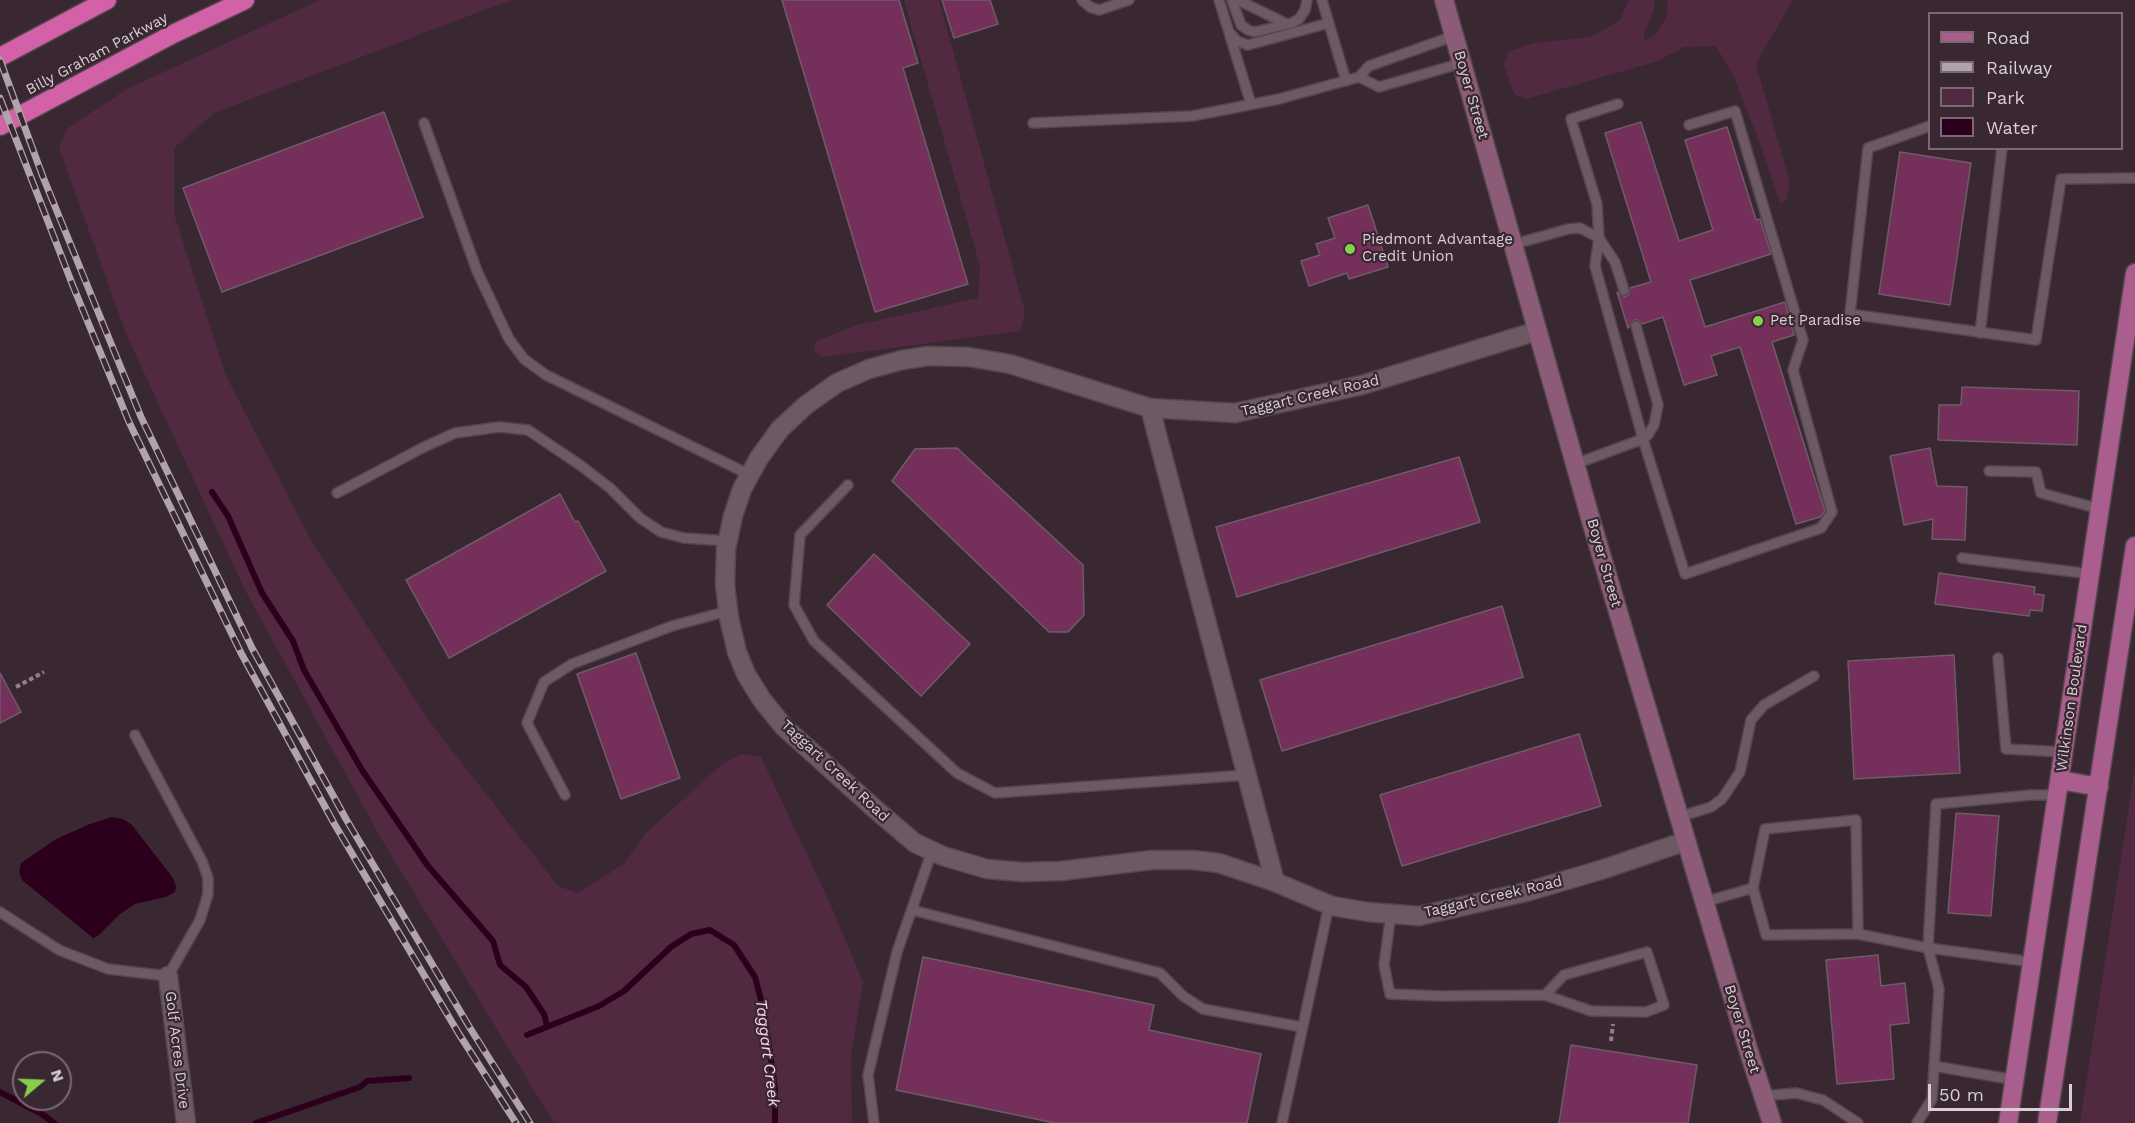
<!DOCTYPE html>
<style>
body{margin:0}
#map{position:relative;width:2135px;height:1123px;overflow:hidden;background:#392832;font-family:"Work Sans",sans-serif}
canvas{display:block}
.legend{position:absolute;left:1928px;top:12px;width:195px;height:138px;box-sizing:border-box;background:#392832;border:2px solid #796a72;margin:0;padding:8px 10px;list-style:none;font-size:18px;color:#d9ced3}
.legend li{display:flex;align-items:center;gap:12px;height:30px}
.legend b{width:30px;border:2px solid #796a72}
.north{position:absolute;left:12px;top:1051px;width:60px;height:60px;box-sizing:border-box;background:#392832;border:2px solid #796a72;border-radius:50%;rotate:71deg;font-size:16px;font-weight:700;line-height:24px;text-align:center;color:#d9ced3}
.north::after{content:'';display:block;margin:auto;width:21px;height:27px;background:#85cf4c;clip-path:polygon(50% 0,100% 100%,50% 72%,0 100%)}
.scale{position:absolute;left:1928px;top:1084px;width:144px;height:27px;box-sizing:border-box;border:3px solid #d9ced3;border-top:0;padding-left:8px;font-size:18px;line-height:21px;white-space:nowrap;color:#d9ced3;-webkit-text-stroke:4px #392832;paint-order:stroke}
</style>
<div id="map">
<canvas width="2135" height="1123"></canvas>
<ul class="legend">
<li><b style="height:8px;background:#a95e8d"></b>Road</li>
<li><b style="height:8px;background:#b0a4aa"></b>Railway</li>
<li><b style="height:16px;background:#512a42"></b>Park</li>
<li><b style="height:16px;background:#2c001d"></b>Water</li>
</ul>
<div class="north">N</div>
<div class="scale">50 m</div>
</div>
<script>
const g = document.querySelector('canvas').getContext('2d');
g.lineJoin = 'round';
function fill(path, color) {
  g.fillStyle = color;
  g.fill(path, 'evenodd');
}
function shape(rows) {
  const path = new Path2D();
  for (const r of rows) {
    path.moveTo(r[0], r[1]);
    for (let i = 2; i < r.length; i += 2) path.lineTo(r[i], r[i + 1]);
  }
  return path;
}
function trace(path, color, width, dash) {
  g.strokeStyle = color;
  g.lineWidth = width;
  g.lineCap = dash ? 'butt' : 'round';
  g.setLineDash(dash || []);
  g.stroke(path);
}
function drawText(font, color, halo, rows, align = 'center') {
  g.font = font + ' "Work Sans",sans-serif';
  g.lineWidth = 4.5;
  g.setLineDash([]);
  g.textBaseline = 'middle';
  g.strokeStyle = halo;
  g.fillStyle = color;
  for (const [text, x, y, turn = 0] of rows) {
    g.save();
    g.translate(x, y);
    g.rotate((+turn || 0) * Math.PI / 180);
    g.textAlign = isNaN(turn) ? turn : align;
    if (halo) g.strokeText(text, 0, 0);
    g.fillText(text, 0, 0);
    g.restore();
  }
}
fill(shape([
 [320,0,515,0,492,7,214,113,174,148,174,214,226,376,312,542,432,725,558,886,578,893,624,864,645,834,722,764,742,754,761,757,832,908,863,982,851,1056,852,1123,554,1123,382,840,245,590,127,336,59,148,68,128,127,89],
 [904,0,939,0,1025,312,1020,331,823,357,814,351,816,341,857,325,978,298,980,266],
 [1629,0,1655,0,1654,10,1644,32,1645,41,1655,35,1666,18,1668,0,1793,0,1758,60,1757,69,1790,182,1787,199,1780,203,1759,141,1734,77,1716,46,1684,47,1658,61,1526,99,1514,94,1504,65,1508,52,1534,43,1591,37,1620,20],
 [2135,768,2135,1123,2080,1123]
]), '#512a42');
fill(shape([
 [112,817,123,819,132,825,173,878,176,886,175,892,166,897,135,904,120,914,98,936,93,938,22,880,19,872,21,863,56,839,90,824]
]), '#2c001d');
trace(shape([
 [212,492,228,516,262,593,293,641,304,670,362,770,428,866,493,941,500,965,526,987,544,1014,547,1026],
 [527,1035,599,1006,624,991,671,947,691,934,710,930,734,945,755,977,764,1011,775,1089,775,1123],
 [0,1092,42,1114,54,1123],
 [256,1123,360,1087,367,1081,409,1078]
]), '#2c001d', 6);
const building = shape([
 [782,0,899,0,918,63,903,68,968,284,875,312,782,0],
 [942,0,990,0,998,24,954,38,942,0],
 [384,112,423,217,222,292,183,188,384,112],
 [1641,122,1679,241,1713,230,1685,140,1727,127,1756,220,1760,219,1771,254,1690,280,1705,327,1785,302,1794,335,1772,342,1824,508,1825,511,1820,517,1796,524,1740,347,1711,356,1717,375,1684,385,1663,317,1642,324,1638,320,1634,320,1628,328,1617,292,1625,297,1629,294,1630,288,1651,282,1605,133,1641,122],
 [1900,152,1971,163,1950,305,1879,294,1900,152],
 [1368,205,1388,267,1349,279,1347,273,1309,286,1301,261,1320,255,1316,244,1335,238,1328,218,1368,205],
 [1962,387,2079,391,2077,445,1938,440,1939,405,1961,405,1962,387],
 [957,448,1083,565,1084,615,1068,632,1049,632,892,481,915,449,957,448],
 [1930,448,1937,486,1967,487,1965,540,1932,539,1933,519,1904,525,1890,456,1930,448],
 [1459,457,1480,522,1237,597,1216,527,1459,457],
 [560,494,575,522,578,521,606,571,449,658,406,580,560,494],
 [874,554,970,644,921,696,827,605,874,554],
 [1939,573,2035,587,2034,594,2044,595,2042,611,2030,610,2029,616,1935,604,1939,573],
 [1502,606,1523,677,1282,751,1260,680,1502,606],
 [636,653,680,778,621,799,577,674,636,653],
 [1954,655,1960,773,1854,779,1848,661,1954,655],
 [0,673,21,712,0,723,0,673],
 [1579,734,1601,806,1402,866,1380,795,1579,734],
 [1956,813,1999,816,1991,916,1948,913,1956,813],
 [1878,955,1881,986,1905,983,1909,1023,1890,1025,1894,1079,1837,1084,1826,960,1878,955],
 [923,957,1154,1005,1149,1030,1261,1054,1247,1123,1055,1123,896,1090,923,957],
 [1571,1045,1697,1065,1688,1123,1559,1123,1571,1045]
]);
fill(building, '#742f5b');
trace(building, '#6e5c66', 1.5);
const lane = shape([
 [1082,0,1090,7,1099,10,1129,0],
 [1219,0,1251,104],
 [1232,0,1241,25,1248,30,1255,32,1292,23,1299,19,1305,10,1307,0],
 [1238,0,1287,24],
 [1322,0,1346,81],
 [1230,33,1237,41,1248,45,1329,23],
 [1359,77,1379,87,1462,63],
 [1618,104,1571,119,1597,204,1599,238,1595,266,1643,439,1685,574,1821,528,1832,512,1793,370,1803,340,1735,111,1689,125],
 [424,123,477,271,509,339,524,359,546,375,750,475],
 [1033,123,1192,116,1279,99,1359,77,1369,66,1454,36],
 [1930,126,1868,148,1850,314,2036,340,2061,179,2135,178],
 [1515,244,1568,229,1580,228,1599,238,1615,262,1624,290],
 [1980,333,2002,148],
 [1575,464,1643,439,1648,435,1654,425,1658,405,1636,326],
 [1989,471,2036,472,2041,493,2100,509],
 [848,485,800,535,794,605,814,641,957,773,995,793,1247,775],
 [337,493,424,447,455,433,499,427,528,430,580,465,610,488,640,518,661,532,684,538,728,541],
 [1962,558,2091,574],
 [1998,658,2006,749,2064,752],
 [565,795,527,723,544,682,572,664,672,626,728,611],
 [1679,817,1711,807,1722,799,1740,772,1751,720,1764,705,1814,676],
 [1753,888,1766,935,1858,934,1928,948,2033,962],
 [1704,902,1753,888,1765,829,1856,820,1858,934],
 [912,910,1160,973,1183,996,1203,1009,1302,1027],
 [0,912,59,950,108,969,168,976,200,920,208,894,208,878,202,861,135,735],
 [1391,913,1384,965,1390,994,1440,996,1545,995,1591,1011,1646,1012,1664,1005,1647,952,1564,975,1545,995],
 [1934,1066,2015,1080],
 [1763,1096,1796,1093,1823,1100,1858,1123],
 [874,1123,868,1075,897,952,932,851],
 [1282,1123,1329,905],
 [1917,1123,1932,1099,1939,989,1928,948,1936,804,2031,795,2058,795]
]);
const street = shape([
 [1537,331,1362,385,1235,413,1150,408,1010,364,969,357,928,356,902,360,869,369,837,383,806,405,780,429,759,458,742,489,733,516,726,549,725,584,729,618,737,652,746,674,762,700,784,727,875,809,915,843,943,856,987,869,1022,872,1061,871,1152,860,1193,860,1219,863,1275,882,1332,906,1368,912,1419,916,1526,892,1604,869,1686,841],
 [1150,408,1275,882],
 [168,976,186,1123]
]);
const secondary = shape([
 [1444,0,1592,524,1749,1052,1772,1123]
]);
const primary = shape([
 [2060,780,2099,787],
 [2008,1123,2135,273],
 [2047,1123,2135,546]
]);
const highway = shape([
 [0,57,107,0],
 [0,126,173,34,245,0]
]);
trace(lane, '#54464d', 12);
trace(street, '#54464d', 21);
trace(secondary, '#54464d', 21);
trace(primary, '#54464d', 21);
trace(highway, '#54464d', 21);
trace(shape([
 [16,687,44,672],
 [1611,1041,1613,1024]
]), '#8f8188', 4, [4.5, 3]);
trace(lane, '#6c5964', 9);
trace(street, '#6c5964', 18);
trace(secondary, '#8b5b78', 18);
trace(primary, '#a95e8d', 18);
trace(highway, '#d261a8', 18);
const rail = shape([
 [0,60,43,177,141,417,252,648,346,819,470,1028,530,1123],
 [0,98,73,286,129,422,241,653,335,825,459,1034,516,1123]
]);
trace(rail, '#b0a4aa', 7);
trace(rail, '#392832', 4.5, [14]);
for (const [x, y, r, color] of [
 [1350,249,6,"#85cf4c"],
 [1758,321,6,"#85cf4c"]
]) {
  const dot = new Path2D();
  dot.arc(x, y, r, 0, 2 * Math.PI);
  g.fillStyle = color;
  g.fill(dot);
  trace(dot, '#392832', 2);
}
drawText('15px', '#d9ced3', '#392832', [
 ["Billy Graham Parkway",97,54,-28],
 ["Boyer Street",1471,95,74],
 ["Taggart Creek Road",1310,396,-13],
 ["Boyer Street",1604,563,74],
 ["Wilkinson Boulevard",2072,698,-82],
 ["Taggart Creek Road",835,771,43],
 ["Taggart Creek Road",1493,897,-13],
 ["Boyer Street",1742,1029,73],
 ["Golf Acres Drive",177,1050,83]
]);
drawText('15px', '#d9ced3', '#392832', [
 ["Piedmont Advantage",1362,240],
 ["Credit Union",1362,257],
 ["Pet Paradise",1770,321]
], 'left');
drawText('italic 16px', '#ffd4ec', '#392832', [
 ["Taggart Creek",767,1053,83]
]);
</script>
